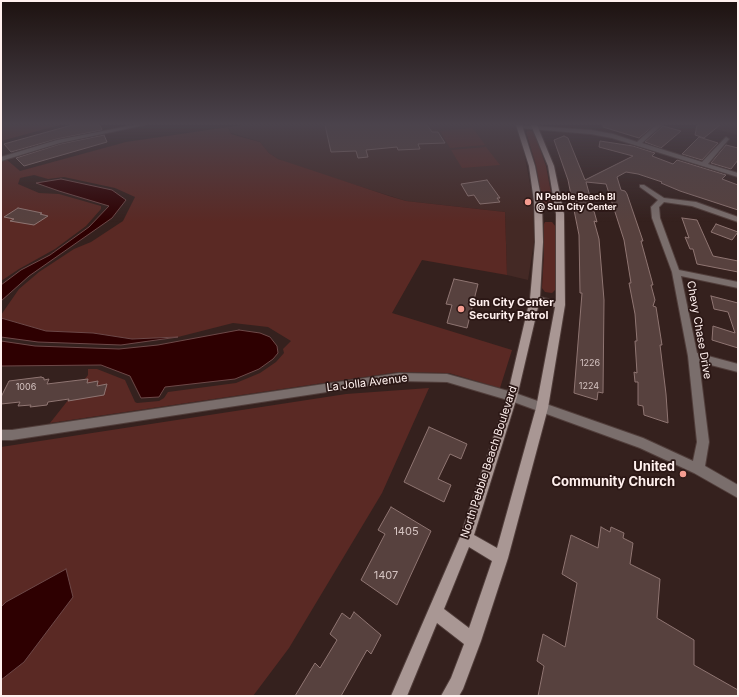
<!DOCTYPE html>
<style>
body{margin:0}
#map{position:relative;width:739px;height:697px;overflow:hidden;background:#35211e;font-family:Inter,sans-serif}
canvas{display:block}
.frame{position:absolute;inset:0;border:2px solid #fff0ee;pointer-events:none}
</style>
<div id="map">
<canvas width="739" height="697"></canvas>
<div class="frame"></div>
</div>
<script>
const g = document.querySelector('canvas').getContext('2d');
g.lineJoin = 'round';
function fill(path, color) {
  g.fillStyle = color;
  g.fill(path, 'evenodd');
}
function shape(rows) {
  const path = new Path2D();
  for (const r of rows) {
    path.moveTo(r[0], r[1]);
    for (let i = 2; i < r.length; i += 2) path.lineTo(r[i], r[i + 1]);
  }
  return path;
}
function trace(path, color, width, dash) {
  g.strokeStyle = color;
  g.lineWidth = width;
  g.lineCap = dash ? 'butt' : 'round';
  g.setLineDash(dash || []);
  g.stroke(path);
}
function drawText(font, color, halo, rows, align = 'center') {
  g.font = font + ' Inter,sans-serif';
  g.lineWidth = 3.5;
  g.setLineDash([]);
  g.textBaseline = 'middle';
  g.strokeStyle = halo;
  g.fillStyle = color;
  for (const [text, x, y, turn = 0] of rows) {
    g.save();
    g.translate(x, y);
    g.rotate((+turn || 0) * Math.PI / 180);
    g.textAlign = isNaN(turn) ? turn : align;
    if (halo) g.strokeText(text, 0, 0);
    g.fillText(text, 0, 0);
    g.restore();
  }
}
fill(shape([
 [243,125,516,125,523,147,533,200,534,242,528,280,507,275,505,212,406,201,291,165,278,159,269,153,260,142,231,133,228,127],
 [700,125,738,125,738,135]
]), '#442925');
fill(shape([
 [1,125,60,125,1,141],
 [228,127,231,134,260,142,269,153,278,159,389,196,406,201,505,212,507,275,422,260,392,313,512,350,500,388,449,373,398,372,50,423,88,375,88,369,97,369,125,380,135,402,137,403,159,401,164,398,168,392,236,383,260,373,276,362,284,353,283,349,291,341,268,327,233,323,178,337,132,339,93,333,46,331,1,318,1,315,19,289,39,272,74,249,91,242,123,221,135,197,115,188,64,177,48,179,34,175,20,178,18,184,39,193,59,194,101,206,101,209,86,226,55,249,19,269,1,281,1,161,6,159,20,171,126,142],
 [473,128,485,145,450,148,440,131],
 [529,130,534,132,546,166,554,209,551,210,546,210,543,207,536,165,526,132],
 [486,147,500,165,462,168,451,150],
 [545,222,552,222,556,227,555,290,552,293,545,292,542,288,544,253,544,224],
 [429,388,382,493,289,648,253,696,1,696,1,447,346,394]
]), '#5a2924');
const water = shape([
 [61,179,112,190,126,200,112,218,29,276,1,301,1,285,21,270,50,255,89,227,109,206,59,191,36,183,61,179],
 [1,318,46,331,93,333,132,339,178,337,121,345,38,342,1,337,1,318],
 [239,330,260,333,270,337,277,346,278,353,273,359,259,369,235,379,165,387,159,397,141,398,130,376,101,365,1,366,1,341,35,346,119,349,158,345,239,330],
 [66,569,73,597,24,662,1,680,1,607,6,602,66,569]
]);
fill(water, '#2e0001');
trace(water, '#6d4848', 1);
const building = shape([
 [72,125,100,125,102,130,57,139,11,152,4,144,72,125],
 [325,125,427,125,432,132,438,132,445,143,418,144,420,149,398,150,397,147,366,150,368,157,358,158,356,151,331,152,325,125],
 [603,125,654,125,639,138,603,127,603,125],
 [697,125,720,125,704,138,695,135,697,125],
 [663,126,681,131,661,148,645,142,663,126],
 [104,135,107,142,24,166,16,158,60,144,104,135],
 [564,136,568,138,585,180,633,156,599,147,600,141,633,146,655,153,652,156,673,164,677,160,726,175,722,179,738,185,738,210,680,191,661,183,662,182,638,174,626,172,617,177,621,190,625,191,627,194,643,241,641,241,653,285,651,285,655,300,653,306,656,307,662,345,660,345,666,394,668,423,644,415,643,406,638,405,638,382,635,382,634,372,637,373,635,341,637,341,635,314,629,283,631,283,624,240,606,184,586,182,597,222,594,221,599,239,604,300,603,393,598,392,597,400,574,393,582,293,580,293,579,235,568,180,554,140,564,136],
 [699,137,718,143,702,160,682,154,699,137],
 [726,145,738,148,738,160,731,169,711,163,726,145],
 [487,180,500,198,497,198,500,202,480,204,474,195,468,196,461,184,487,180],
 [18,208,42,213,40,214,48,216,34,225,10,221,14,219,4,217,18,208],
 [682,218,697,220,713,256,738,261,738,272,697,264,693,249,690,249,685,237,689,238,682,218],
 [716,224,738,232,732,240,711,232,716,224],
 [454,279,478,284,467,328,447,323,452,305,446,304,454,279],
 [711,296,738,303,738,348,712,340,713,326,735,333,728,312,714,309,711,296],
 [41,377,44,378,44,380,49,379,47,384,88,379,87,383,98,381,97,386,107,384,104,395,68,401,69,399,48,402,47,405,30,407,31,405,18,406,20,402,1,404,1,397,9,381,41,377],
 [429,427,467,444,461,459,450,454,438,479,451,485,444,502,404,482,429,427],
 [391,507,431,531,397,605,361,580,385,534,378,530,391,507],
 [601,527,610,532,611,527,624,533,623,538,633,543,630,564,660,579,657,618,694,640,694,665,738,690,738,696,538,696,544,666,537,661,543,634,565,647,577,583,562,574,571,535,598,548,601,527],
 [354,612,381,635,371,654,367,650,341,696,295,696,315,663,320,668,337,640,330,634,342,613,350,619,354,612]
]);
fill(building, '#57413e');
trace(building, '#8f7572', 1);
const street = shape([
 [134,125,144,125,60,143,1,161,1,157,57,140,134,125],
 [518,125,591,130,613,134,637,142,656,125,662,125,642,143,702,162,726,137,729,139,708,164,738,173,738,177,612,138,591,134,520,128,517,126,518,125],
 [640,185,644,185,664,198,696,202,738,217,738,222,692,206,664,202,659,207,660,218,679,270,738,282,738,288,681,276,697,353,738,364,738,372,699,362,709,442,705,466,738,485,738,498,694,473,640,448,511,401,447,382,399,381,12,440,1,440,1,430,12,430,399,373,447,374,512,392,643,438,693,461,697,442,688,356,672,272,652,218,651,207,658,200,640,187,640,185]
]);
const secondary = shape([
 [516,125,522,125,535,166,542,202,543,242,540,297,556,301,556,214,548,166,531,125,537,125,554,166,564,214,565,305,548,408,508,558,481,641,463,689,459,696,441,696,451,678,464,644,437,623,407,696,391,696,460,537,507,397,530,299,535,242,534,202,529,166,516,125],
 [539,303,555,307,536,408,497,548,474,535,517,397,539,303],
 [469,547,492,561,469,628,444,609,469,547]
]);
trace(street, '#513e3b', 2);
trace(secondary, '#513e3b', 2);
fill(street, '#7a6e6c');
fill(secondary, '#a99794');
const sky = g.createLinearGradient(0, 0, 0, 222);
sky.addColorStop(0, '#1d1210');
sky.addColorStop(0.56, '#4b434c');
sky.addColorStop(1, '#4b434c00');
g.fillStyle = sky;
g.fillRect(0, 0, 739, 222);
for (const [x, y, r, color] of [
 [528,202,4,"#f59c90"],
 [461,309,4,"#f59c90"],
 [683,474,4,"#f59c90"]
]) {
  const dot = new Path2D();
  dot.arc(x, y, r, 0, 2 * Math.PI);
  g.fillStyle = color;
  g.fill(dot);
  trace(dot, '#2b1715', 1.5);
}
drawText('bold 9px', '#fff0ee', '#2b1715', [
 ["N Pebble Beach Bl",536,197],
 ["@ Sun City Center",536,207]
], 'left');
drawText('9px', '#d5c4c2', null, [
 ["1226",590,363],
 ["1224",589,386],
 ["1006",26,387]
]);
drawText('bold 11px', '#fff0ee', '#2b1715', [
 ["Sun City Center",469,303],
 ["Security Patrol",469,316]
], 'left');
drawText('11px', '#fff0ee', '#2b1715', [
 ["Chevy Chase Drive",699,330,80],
 ["La Jolla Avenue",367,383,-7],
 ["North Pebble Beach Boulevard",489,462,-72]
]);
drawText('11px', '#d5c4c2', null, [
 ["1405",406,532],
 ["1407",386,576]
]);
drawText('bold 13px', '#fff0ee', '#2b1715', [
 ["United",675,467],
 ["Community Church",675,482]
], 'right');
</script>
